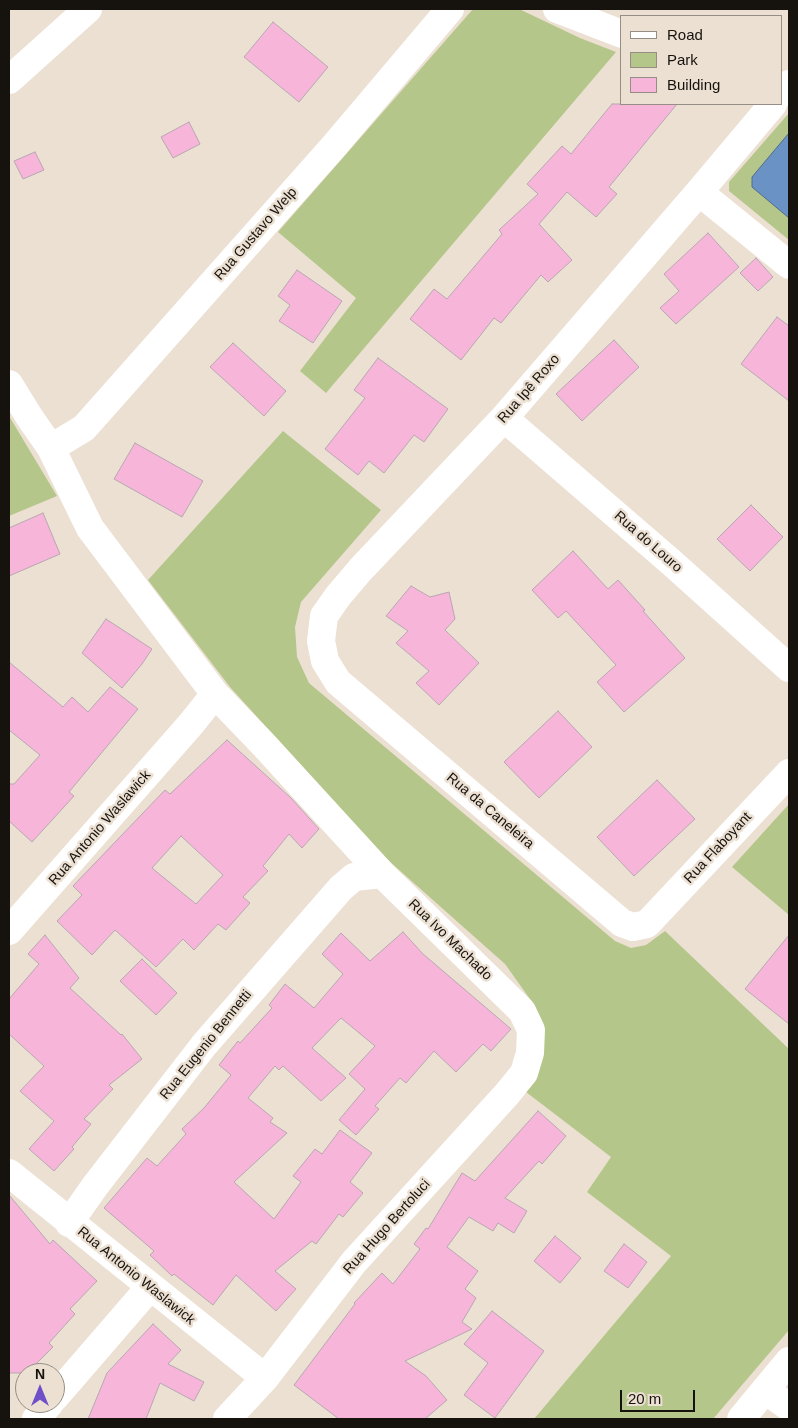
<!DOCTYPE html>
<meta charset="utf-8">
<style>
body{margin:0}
#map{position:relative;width:798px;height:1428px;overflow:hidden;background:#ece0d3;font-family:Helvetica,sans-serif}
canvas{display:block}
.frame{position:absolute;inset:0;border:10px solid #16120d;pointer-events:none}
.legend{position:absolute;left:620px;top:15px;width:162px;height:90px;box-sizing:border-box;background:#ece0d3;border:1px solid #968e84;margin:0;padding:6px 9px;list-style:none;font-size:15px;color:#16120d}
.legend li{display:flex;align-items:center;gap:10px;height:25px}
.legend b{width:25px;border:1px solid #968e84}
.north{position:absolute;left:15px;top:1363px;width:50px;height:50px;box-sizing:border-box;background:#ece0d3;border:1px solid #968e84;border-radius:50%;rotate:0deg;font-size:14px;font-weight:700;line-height:20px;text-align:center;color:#16120d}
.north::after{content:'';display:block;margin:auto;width:18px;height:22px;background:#6f50c9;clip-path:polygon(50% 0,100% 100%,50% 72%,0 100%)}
.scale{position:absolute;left:620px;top:1390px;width:75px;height:22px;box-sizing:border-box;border:2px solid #16120d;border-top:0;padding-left:6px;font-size:15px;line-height:18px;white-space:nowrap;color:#16120d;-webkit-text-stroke:4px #ece0d3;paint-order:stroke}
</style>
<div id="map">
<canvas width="798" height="1428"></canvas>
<div class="frame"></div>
<ul class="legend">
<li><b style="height:6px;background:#fff"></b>Road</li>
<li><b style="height:14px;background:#b5c68a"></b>Park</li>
<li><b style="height:14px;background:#f6b5d9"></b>Building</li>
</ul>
<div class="north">N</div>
<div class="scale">20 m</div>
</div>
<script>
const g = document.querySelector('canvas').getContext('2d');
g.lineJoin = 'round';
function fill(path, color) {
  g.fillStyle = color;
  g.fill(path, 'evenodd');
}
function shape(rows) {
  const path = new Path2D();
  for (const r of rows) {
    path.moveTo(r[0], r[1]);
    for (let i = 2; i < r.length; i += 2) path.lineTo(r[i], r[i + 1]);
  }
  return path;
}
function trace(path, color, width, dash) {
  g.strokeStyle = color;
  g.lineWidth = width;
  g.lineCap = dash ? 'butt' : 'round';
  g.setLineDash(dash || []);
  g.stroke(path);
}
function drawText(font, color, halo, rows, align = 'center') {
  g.font = font + ' Helvetica,sans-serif';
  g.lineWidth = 5;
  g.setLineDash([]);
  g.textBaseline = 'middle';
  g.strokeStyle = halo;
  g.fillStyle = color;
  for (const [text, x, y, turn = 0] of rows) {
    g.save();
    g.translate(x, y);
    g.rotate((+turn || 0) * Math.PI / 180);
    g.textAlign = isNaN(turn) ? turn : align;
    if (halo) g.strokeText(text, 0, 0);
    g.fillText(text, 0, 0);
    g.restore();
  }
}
fill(shape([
 [473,9,519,9,580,38,616,52,326,393,300,371,356,298,278,232],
 [789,113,789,240,729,191,729,182],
 [9,416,57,496,9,516],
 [283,431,381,510,301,602,295,627,297,657,309,683,615,941,631,948,646,945,665,931,789,1049,789,1174,788,1176,789,1177,789,1330,713,1419,534,1419,671,1256,587,1192,611,1157,526,1092,542,1025,530,999,505,964,380,853,230,687,148,580],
 [789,804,789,915,732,867]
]), '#b5c68a');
const water = shape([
 [789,133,789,218,752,187,752,177,789,133]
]);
fill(water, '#6a92c4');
trace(water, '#516c8d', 1);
const building = shape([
 [273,22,328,67,299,102,244,57,273,22],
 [612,104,677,104,609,187,617,194,596,217,567,192,539,224,572,260,548,282,541,275,501,323,494,318,461,360,410,319,434,289,447,299,502,234,499,230,538,194,527,184,562,146,571,154,612,104],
 [189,122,200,144,173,158,161,137,189,122],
 [35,152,44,170,23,179,14,161,35,152],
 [708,233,739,267,676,324,660,308,679,291,664,274,708,233],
 [756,258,773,277,758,291,740,273,756,258],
 [297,270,342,301,313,343,279,321,290,305,278,296,297,270],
 [777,317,789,326,789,401,741,364,777,317],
 [614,340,639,367,582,421,556,394,614,340],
 [233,343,286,391,264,416,210,367,233,343],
 [378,358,448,409,424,442,414,435,384,473,369,461,358,475,325,449,365,398,354,390,378,358],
 [135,443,203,481,182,517,114,479,135,443],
 [751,505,783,537,750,571,717,539,751,505],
 [43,513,60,554,9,576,9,528,43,513],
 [573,551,608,589,618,580,645,610,643,611,685,658,624,712,597,682,616,665,566,611,558,618,532,590,573,551],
 [411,586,430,597,449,592,455,619,445,630,479,663,439,705,416,683,429,671,396,643,408,631,386,616,411,586],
 [106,619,152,649,142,664,122,688,82,653,106,619],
 [9,662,63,707,72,697,88,712,110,687,138,709,69,792,74,796,32,842,9,821,9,784,14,784,40,755,9,730,9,662],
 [558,711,592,747,539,798,504,762,558,711],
 [227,740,291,798,319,829,302,848,289,834,263,866,268,871,243,897,250,903,226,930,218,924,194,950,183,939,156,967,115,930,92,955,57,921,82,895,73,886,165,790,170,794,227,740],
 [181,836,223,875,196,904,152,868,181,836],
 [657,780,695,819,634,876,597,837,657,780],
 [403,932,423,954,511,1029,491,1051,483,1044,456,1072,434,1051,406,1083,400,1078,375,1106,379,1109,356,1135,339,1120,365,1089,349,1074,375,1046,341,1018,312,1048,346,1078,321,1101,283,1066,279,1070,275,1066,248,1098,273,1118,270,1122,287,1133,234,1182,274,1219,301,1182,293,1176,315,1149,322,1154,340,1130,372,1153,350,1182,363,1193,343,1217,339,1214,316,1244,312,1241,275,1271,296,1289,276,1311,236,1275,213,1305,174,1274,172,1276,150,1255,154,1251,104,1208,147,1158,157,1166,186,1134,182,1129,204,1108,231,1075,219,1065,238,1041,240,1043,272,1008,269,1005,285,984,314,1008,343,974,322,954,341,933,370,961,403,932],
 [45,935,79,978,70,988,121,1035,122,1034,142,1059,109,1085,113,1089,84,1119,91,1124,72,1147,74,1149,54,1171,29,1149,54,1121,20,1091,44,1066,9,1034,9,999,39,964,28,954,45,935],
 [789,935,789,1024,745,989,789,935],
 [142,959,177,993,156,1015,120,981,142,959],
 [538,1111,566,1136,542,1164,539,1161,505,1198,527,1211,514,1233,498,1223,493,1231,469,1217,447,1247,478,1271,465,1289,476,1298,462,1322,472,1329,405,1361,426,1376,447,1400,425,1419,339,1419,294,1385,355,1304,354,1303,382,1273,393,1284,420,1249,414,1244,426,1228,428,1229,462,1173,475,1181,538,1111],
 [9,1195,50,1244,53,1240,97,1281,70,1309,75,1314,49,1343,53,1347,27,1373,9,1373,9,1195],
 [555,1236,581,1258,560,1283,534,1261,555,1236],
 [624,1244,647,1262,628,1288,604,1271,624,1244],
 [492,1311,544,1351,495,1418,464,1395,488,1363,464,1344,492,1311],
 [153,1324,181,1350,168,1364,204,1382,194,1401,160,1383,146,1419,88,1419,107,1373,153,1324]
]);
fill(building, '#f6b5d9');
trace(building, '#b7a7b0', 1);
trace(shape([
 [557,9,622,34],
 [9,80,88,9],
 [782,93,789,84],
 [773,104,699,192,504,418,361,569,338,596,324,616,321,641,325,661,338,682,622,923,633,927,647,924,789,773],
 [699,192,789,265],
 [9,384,30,418,51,448,90,528,215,694,264,745,382,874],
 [504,418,672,563,789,668],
 [51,448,84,428,335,145,450,9],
 [9,931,191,724,215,694],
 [9,1173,265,1378],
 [69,1223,95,1186,204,1045,341,888,354,877,382,874,522,1011,531,1030,530,1053,524,1073,507,1094,354,1262,265,1378,227,1419],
 [765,1390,789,1407],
 [55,1397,150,1287],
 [36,1419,50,1403]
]), '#fff', 28);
trace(shape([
 [741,1419,789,1361]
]), '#fff', 28);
drawText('14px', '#16120d', '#ece0d3', [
 ["Rua Gustavo Welp",256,234,-49],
 ["Rua Ipê Roxo",529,389,-49],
 ["Rua do Louro",648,542,41],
 ["Rua da Caneleira",490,811,40],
 ["Rua Antonio Waslawick",100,828,-49],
 ["Rua Flaboyant",718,848,-47],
 ["Rua Ivo Machado",450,940,44],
 ["Rua Eugenio Bennetti",206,1045,-51],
 ["Rua Hugo Bertoluci",387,1227,-48],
 ["Rua Antonio Waslawick",136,1276,39]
]);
</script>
